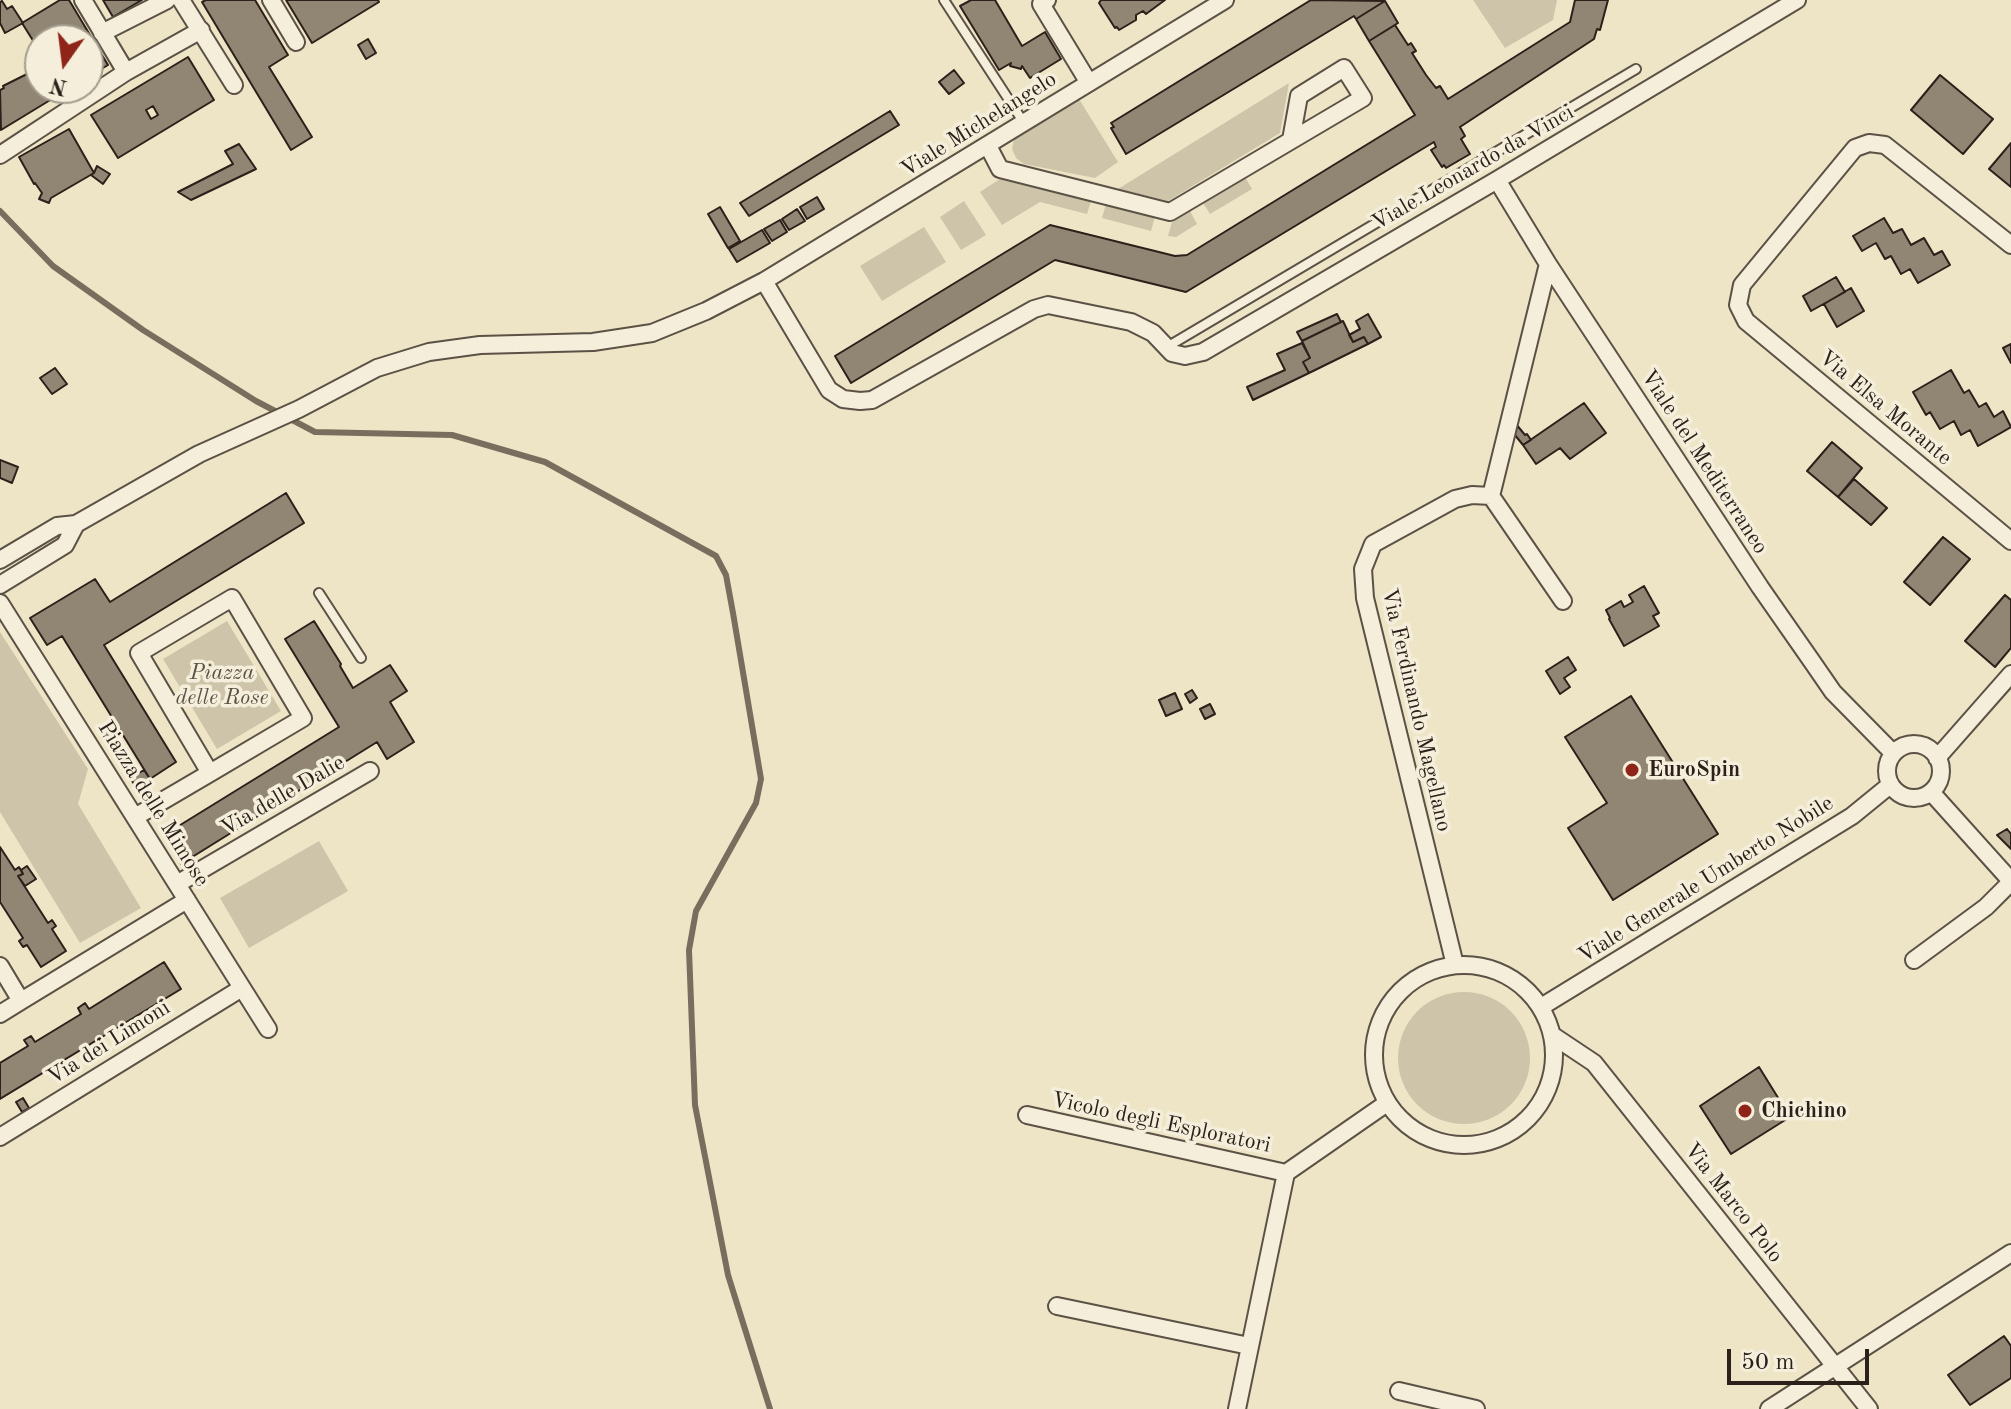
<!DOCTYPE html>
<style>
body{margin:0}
#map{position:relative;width:2011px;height:1409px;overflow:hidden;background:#eee5c7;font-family:"Old Standard TT",serif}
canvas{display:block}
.north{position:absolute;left:24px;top:24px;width:80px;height:80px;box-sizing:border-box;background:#f4eedb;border:2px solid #a49c8e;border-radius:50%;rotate:194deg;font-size:22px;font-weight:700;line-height:32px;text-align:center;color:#2c201a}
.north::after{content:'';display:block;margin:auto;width:28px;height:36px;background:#8f2418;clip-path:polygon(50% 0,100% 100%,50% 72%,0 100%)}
.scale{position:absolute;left:1727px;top:1349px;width:142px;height:36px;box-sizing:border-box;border:4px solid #2c201a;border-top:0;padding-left:10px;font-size:24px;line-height:28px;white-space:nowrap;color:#2c201a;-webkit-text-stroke:6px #f4eedb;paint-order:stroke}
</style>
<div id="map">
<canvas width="2011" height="1409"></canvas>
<div class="north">N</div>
<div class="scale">50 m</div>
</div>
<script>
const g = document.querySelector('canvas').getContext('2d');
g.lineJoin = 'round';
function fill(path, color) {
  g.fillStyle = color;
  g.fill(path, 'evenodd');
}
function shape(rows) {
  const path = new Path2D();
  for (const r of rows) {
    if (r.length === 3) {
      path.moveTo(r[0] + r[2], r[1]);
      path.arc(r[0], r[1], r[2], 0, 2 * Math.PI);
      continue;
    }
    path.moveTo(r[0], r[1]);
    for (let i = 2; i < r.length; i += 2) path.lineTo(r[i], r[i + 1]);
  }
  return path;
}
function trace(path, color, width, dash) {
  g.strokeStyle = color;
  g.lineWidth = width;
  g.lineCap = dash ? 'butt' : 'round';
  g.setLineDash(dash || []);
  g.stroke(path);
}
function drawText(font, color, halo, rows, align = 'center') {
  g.font = font + ' "Old Standard TT",serif';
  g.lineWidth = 7;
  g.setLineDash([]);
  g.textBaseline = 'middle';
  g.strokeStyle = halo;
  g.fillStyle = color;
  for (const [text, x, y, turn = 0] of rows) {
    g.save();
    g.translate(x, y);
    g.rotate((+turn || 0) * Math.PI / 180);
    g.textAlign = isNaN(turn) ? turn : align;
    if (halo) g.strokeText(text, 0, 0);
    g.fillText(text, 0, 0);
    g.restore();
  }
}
fill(shape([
 [1473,0,1557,0,1553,20,1505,48],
 [1289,83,1280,133,1168,201,1118,189],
 [1079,99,1118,162,1095,178,1024,164,1016,158,1012,149,1014,139],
 [1245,177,1252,189,1210,214,1203,203],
 [1000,179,1091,201,1087,214,1040,202,1002,225,980,192],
 [964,201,986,235,961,250,940,217],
 [1106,204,1155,216,1151,231,1102,218],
 [1190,211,1197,224,1176,237,1168,236,1172,222],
 [924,227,946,262,882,301,860,266],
 [227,621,281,711,217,749,163,659],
 [0,632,88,769,78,804,141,908,80,943,0,812],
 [319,841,348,891,249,948,220,898],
 [1464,1058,66]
]), '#cdc4aa');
trace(shape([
 [0,211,53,266,143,330,256,401,315,432,452,435,545,462,716,556,726,575,733,613,761,779,756,803,696,911,689,950,695,1105,728,1275,770,1409]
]), '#796e5e', 6);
const building = shape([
 [60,0,69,0,108,65,88,77,88,40,40,40,40,46,37,47,22,23,60,0],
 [103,0,142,0,113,17,103,0],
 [206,0,255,0,288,55,269,67,312,137,291,150,202,2,206,0],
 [286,0,378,0,379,2,312,43,286,0],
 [971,0,995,0,1022,46,1045,32,1061,59,1030,78,1022,66,1021,69,1010,66,1011,63,999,70,960,6,971,0],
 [1101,0,1165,0,1146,14,1143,11,1136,15,1136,20,1119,30,1117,27,1115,28,1099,3,1101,0],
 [1311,0,1385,1,1356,19,1354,16,1126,154,1111,128,1114,127,1111,123,1311,0],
 [1575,0,1608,0,1600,30,1597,29,1594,39,1460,127,1465,136,1461,139,1470,154,1446,168,1444,165,1442,167,1431,150,1436,147,1434,142,1186,292,1055,260,851,383,835,356,1050,225,1175,256,1187,255,1415,115,1369,41,1395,25,1408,45,1411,43,1416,51,1412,53,1426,75,1436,88,1440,86,1448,99,1570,22,1575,0],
 [2,1,7,9,12,6,23,23,5,33,0,23,0,2,2,1],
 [1385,1,1398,23,1369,41,1356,19,1385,1],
 [368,39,376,53,366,59,358,45,368,39],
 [188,57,214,100,118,158,91,115,188,57],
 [153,106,158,115,151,119,146,110,153,106],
 [40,64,40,88,70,88,1,130,0,90,4,88,3,86,37,69,35,67,40,64],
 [954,70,964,83,949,94,939,82,954,70],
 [1940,75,1993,119,1963,154,1911,110,1940,75],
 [890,111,899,125,749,216,740,203,890,111],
 [69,129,94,173,51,198,49,203,39,199,42,193,35,183,34,184,19,157,69,129],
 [2011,143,2011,187,1989,169,2011,143],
 [239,144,256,169,191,200,178,192,233,164,225,151,239,144],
 [97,166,110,174,103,184,91,175,94,173,97,166],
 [817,197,824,209,807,219,800,207,817,197],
 [720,207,740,241,728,248,708,214,720,207],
 [797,209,805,221,789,230,782,219,797,209],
 [1884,218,1893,233,1902,229,1911,245,1924,238,1934,255,1942,251,1950,265,1918,283,1910,269,1901,274,1891,256,1885,259,1876,243,1862,251,1853,236,1884,218],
 [780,220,787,232,772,241,764,229,780,220],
 [762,230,770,243,737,262,729,249,762,230],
 [1836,277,1845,292,1811,311,1803,296,1836,277],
 [1851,288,1864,311,1837,327,1824,304,1851,288],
 [1337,314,1341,322,1302,341,1297,332,1337,314],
 [1368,314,1381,337,1368,344,1364,337,1353,342,1349,335,1360,329,1356,321,1368,314],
 [1343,321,1353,342,1364,337,1368,344,1309,373,1303,362,1310,358,1302,341,1343,321],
 [1302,343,1310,358,1303,362,1309,373,1253,400,1247,387,1285,370,1277,354,1302,343],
 [2011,344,2011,363,2003,348,2011,344],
 [55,368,67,384,52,394,40,378,55,368],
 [1951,370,1964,393,1969,390,1979,407,1986,403,1994,417,2003,411,2011,427,1978,446,1970,430,1961,435,1954,421,1940,429,1930,412,1926,415,1913,392,1951,370],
 [1584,403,1606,433,1570,459,1560,448,1536,464,1523,445,1584,403],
 [1516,424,1525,435,1527,434,1531,440,1523,445,1510,429,1516,424],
 [1832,442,1862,468,1838,497,1807,471,1832,442],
 [0,460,18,467,12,483,0,478,0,460],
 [1854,479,1887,508,1871,525,1838,497,1854,479],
 [286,493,304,523,104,645,176,762,150,779,62,636,47,645,30,618,95,579,110,602,286,493],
 [1943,537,1970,559,1930,605,1904,582,1943,537],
 [1644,586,1659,613,1653,616,1659,626,1624,646,1609,619,1610,618,1606,610,1621,601,1624,607,1633,602,1629,595,1644,586],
 [2005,595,2011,600,2011,648,1995,667,1965,641,2005,595],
 [314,621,341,664,340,666,353,688,390,665,407,691,390,702,414,742,387,759,377,742,181,864,164,835,339,727,285,639,314,621],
 [1568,657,1576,670,1564,678,1570,687,1560,694,1546,671,1568,657],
 [1192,690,1197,698,1190,703,1185,694,1192,690],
 [1175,693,1182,709,1166,716,1159,700,1175,693],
 [1631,696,1718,834,1613,900,1568,828,1607,803,1565,737,1631,696],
 [1210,704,1215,714,1205,719,1200,709,1210,704],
 [113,719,121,732,107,741,99,728,113,719],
 [144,770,150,779,136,787,130,778,144,770],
 [2007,829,2011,834,2011,849,1997,835,2007,829],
 [0,847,15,870,19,867,23,874,18,876,48,923,52,920,56,926,52,929,66,951,41,967,27,945,23,947,19,941,23,938,0,902,0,847],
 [27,866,36,879,25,886,18,876,23,874,21,870,27,866],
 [164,962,181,989,0,1099,0,1063,28,1046,24,1040,31,1036,35,1042,81,1014,78,1008,85,1003,89,1009,164,962],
 [1759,1067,1790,1117,1731,1154,1700,1106,1759,1067],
 [23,1098,29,1108,22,1112,16,1102,23,1098],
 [2004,1336,2011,1346,2011,1378,1970,1405,1948,1375,2004,1336]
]);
fill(building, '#918674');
trace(building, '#2c201a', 2);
const lane = shape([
 [944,0,1024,123],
 [1167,347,1636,69],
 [319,593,361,658]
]);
const street = shape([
 [83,0,126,72],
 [181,0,234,85],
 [271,0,296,42],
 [1047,0,1041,4,1089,83],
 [102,33,167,0],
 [988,146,1000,169,1170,212,1363,98,1344,68,1299,96,1291,140],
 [0,155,126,72,201,30],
 [1497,180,1548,264,1760,587,1813,663,1833,692,1893,753],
 [2011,245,1885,145,1869,143,1855,148,1742,285,1738,305,1746,321,2011,541],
 [764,281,829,390,843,399,860,401,872,400,1034,309,1048,305,1131,322,1153,333,1172,353,1185,356,1203,352,1497,180,1797,0],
 [1491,496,1563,601],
 [0,560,57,526,76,524,199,454,299,409,377,368,429,352,480,345,593,342,652,333,706,311,764,281,1225,0],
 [0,585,65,545,76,524],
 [0,603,268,1029],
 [1914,771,27],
 [1937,758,2011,674],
 [1931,792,2011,881],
 [135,817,210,773,303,718,232,598,139,653,210,773],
 [177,884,370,771],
 [1914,960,1986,907,2011,882],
 [1455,965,1365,598,1363,569,1373,544,1455,499,1472,495,1491,496,1548,264],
 [1464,1055,90],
 [0,966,21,1001,0,1014],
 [21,1001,187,900],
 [1541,1007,1852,816,1890,785],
 [1552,1035,1594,1063,1869,1409],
 [1027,1115,1286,1173],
 [0,1137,242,988],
 [1057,1306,1249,1346],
 [1399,1391,1476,1409],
 [1237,1409,1286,1173,1387,1103],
 [1769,1409,2011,1253]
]);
trace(lane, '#5c5145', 12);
trace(street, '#5c5145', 20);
trace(lane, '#f4eedb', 8);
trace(street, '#f4eedb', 16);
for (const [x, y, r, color] of [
 [1632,770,8,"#8f2418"],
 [1745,1111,8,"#8f2418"]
]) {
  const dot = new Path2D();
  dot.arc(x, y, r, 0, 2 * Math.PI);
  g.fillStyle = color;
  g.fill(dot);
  trace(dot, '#f4eedb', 3);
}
drawText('22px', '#2c201a', '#f4eedb', [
 ["Viale Michelangelo",979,125,-32],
 ["Viale Leonardo da Vinci",1473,168,-30],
 ["Via Elsa Morante",1885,408,40],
 ["Viale del Mediterraneo",1704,462,57],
 ["Via Ferdinando Magellano",1416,710,77],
 ["Via delle Dalie",283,796,-30],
 ["Piazza delle Mimose",153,804,58],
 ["Viale Generale Umberto Nobile",1706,880,-32],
 ["Via dei Limoni",109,1043,-32],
 ["Vicolo degli Esploratori",1161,1123,12],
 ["Via Marco Polo",1733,1203,52]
]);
drawText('italic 22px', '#5c5145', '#f4eedb', [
 ["Piazza",222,673],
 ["delle Rose",222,698]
]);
drawText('bold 22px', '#2c201a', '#f4eedb', [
 ["EuroSpin",1648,770],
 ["Chichino",1761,1111]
], 'left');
</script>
